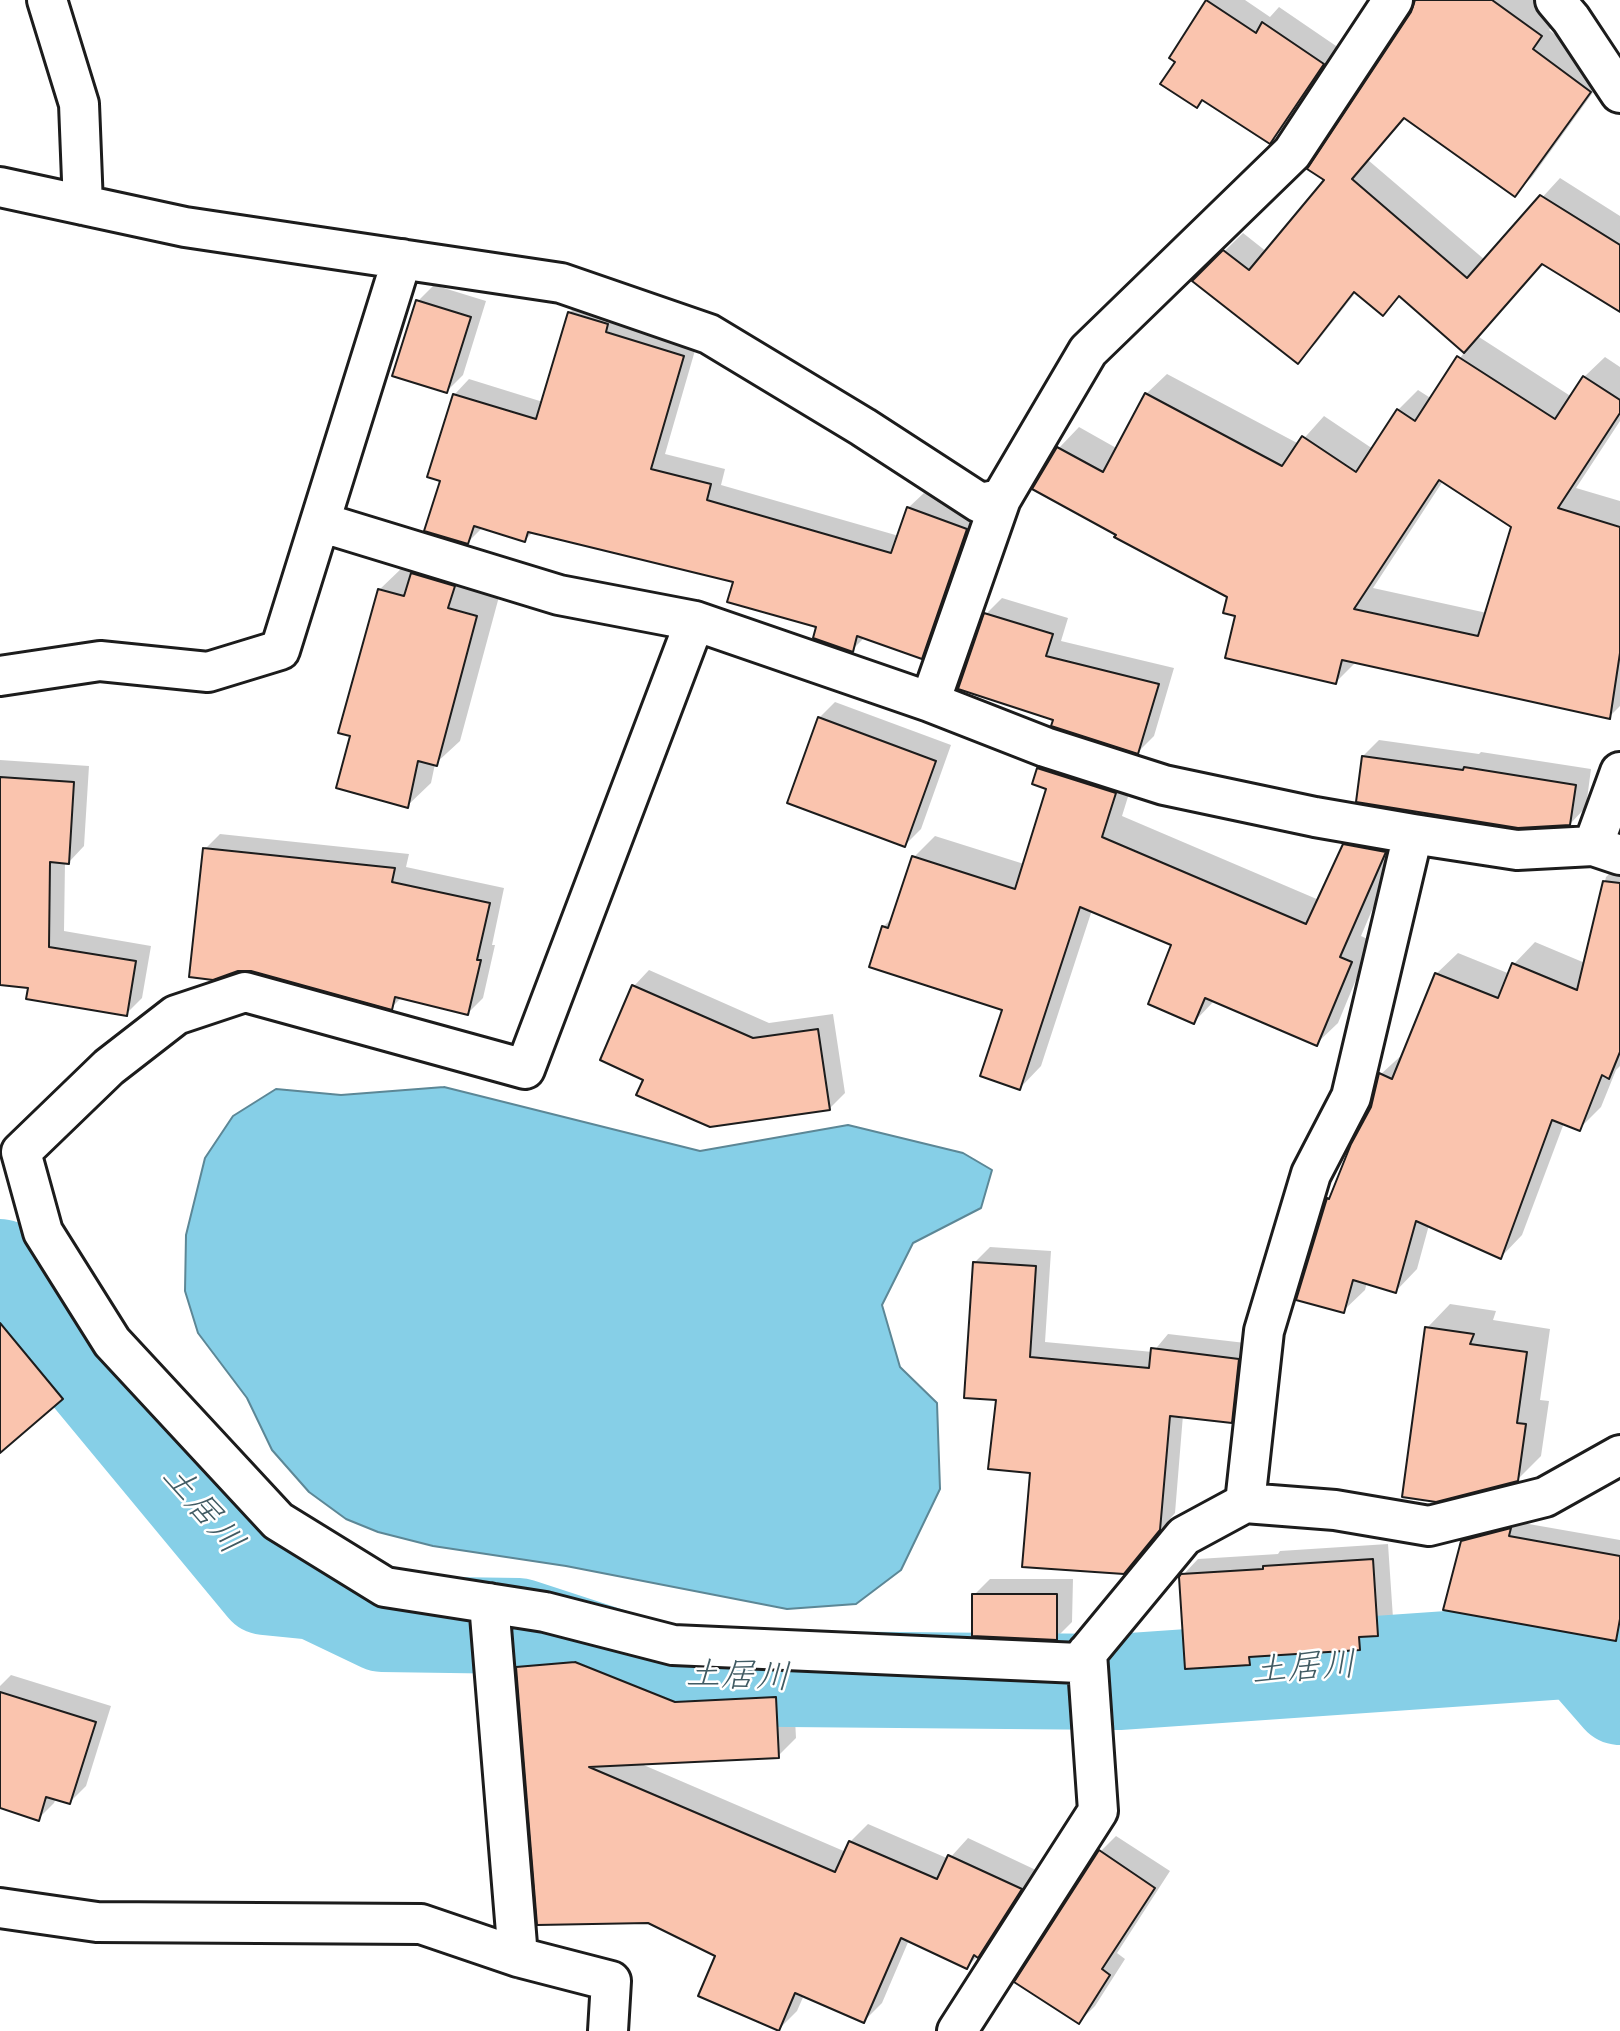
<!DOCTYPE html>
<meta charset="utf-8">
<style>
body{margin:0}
canvas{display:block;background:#fff}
</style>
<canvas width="1620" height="2031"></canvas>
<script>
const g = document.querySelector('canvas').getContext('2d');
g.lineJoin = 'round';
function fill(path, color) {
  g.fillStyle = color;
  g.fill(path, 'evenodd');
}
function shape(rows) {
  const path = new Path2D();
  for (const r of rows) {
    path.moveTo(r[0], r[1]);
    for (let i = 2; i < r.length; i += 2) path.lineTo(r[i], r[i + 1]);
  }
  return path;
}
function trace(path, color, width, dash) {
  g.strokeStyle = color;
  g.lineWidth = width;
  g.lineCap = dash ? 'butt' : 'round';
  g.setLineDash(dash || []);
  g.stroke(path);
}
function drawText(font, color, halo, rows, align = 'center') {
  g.font = font + ' Caveat,"Klee One",sans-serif';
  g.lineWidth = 5;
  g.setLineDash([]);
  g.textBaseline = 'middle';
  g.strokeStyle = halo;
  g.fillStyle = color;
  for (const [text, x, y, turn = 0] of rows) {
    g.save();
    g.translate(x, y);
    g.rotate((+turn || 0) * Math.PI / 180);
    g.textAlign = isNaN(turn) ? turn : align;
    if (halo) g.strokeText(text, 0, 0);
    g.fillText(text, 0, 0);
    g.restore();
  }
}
const water = shape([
 [444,1087,700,1151,848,1125,963,1153,992,1170,981,1208,913,1243,882,1305,900,1367,937,1403,940,1489,901,1570,856,1604,787,1609,566,1566,433,1546,378,1532,346,1519,309,1492,272,1450,247,1398,198,1333,185,1291,186,1235,205,1158,233,1116,276,1089,341,1095,444,1087]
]);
fill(water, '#86cfe7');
trace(water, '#5c8796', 2);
fill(shape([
 [1208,0,1245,0,1270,17,1279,7,1339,48,1285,126,1269,142,1204,99,1197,106,1177,62],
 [1417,0,1534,0,1559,18,1549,30,1607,73,1532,177,1514,195,1405,117,1368,160,1485,260,1560,178,1620,216,1620,290,1543,263,1479,337,1572,397,1584,377,1605,357,1620,367,1620,421,1576,488,1620,501,1620,706,1609,717,1356,662,1336,682,1237,614,1229,596,1035,489,1059,448,1079,427,1118,449,1146,394,1167,374,1299,444,1324,416,1373,449,1398,410,1418,390,1432,399,1465,351,1401,295,1383,313,1356,292,1316,343,1298,361,1194,281,1243,233,1267,252,1327,180,1413,13],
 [1443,481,1514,526,1487,613,1373,588],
 [434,285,486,301,463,375,447,391,418,301],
 [585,297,698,340,665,454,725,469,721,485,899,536,908,508,924,493,982,513,937,642,921,657,865,637,852,650,818,626,735,581,533,532,525,540,483,527,468,542,442,480,454,395,469,379,543,402,569,313],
 [403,567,500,593,460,741,435,764,431,783,407,806,353,735,379,590],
 [1002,598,1068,618,1061,641,1174,668,1154,736,1138,752,986,614],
 [835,702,951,745,921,829,905,845,819,718],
 [1379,740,1479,754,1481,752,1591,769,1586,807,1570,824,1363,756],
 [1060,747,1136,771,1122,816,1319,900,1344,845,1366,823,1406,830,1361,936,1372,941,1338,1023,1316,1044,1215,1000,1194,1022,1173,944,1092,910,1041,1066,1020,1088,1004,1009,883,927,894,916,914,857,935,836,1024,864,1048,788,1034,783,1039,768],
 [0,760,89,766,84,846,69,862,65,862,64,931,151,946,142,998,126,1014,30,987,0,983],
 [220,834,409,854,406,867,504,888,492,945,495,945,483,998,468,1013,402,997,391,1008,205,849],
 [1620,863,1620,1066,1616,1070,1601,1107,1579,1129,1564,1123,1522,1235,1501,1257,1429,1225,1417,1269,1396,1291,1367,1282,1365,1290,1343,1311,1328,1199,1333,1194,1372,1107,1381,1074,1404,1053,1436,974,1458,953,1510,974,1514,964,1535,942,1585,963,1606,877],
 [649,970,769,1023,833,1014,845,1093,829,1109,645,1079,602,1059,634,986],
 [990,1247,1051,1251,1045,1342,1153,1352,1168,1334,1254,1344,1247,1406,1231,1421,1183,1415,1175,1513,1123,1573,1032,1472,998,1399,975,1262],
 [0,1278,83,1378,62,1398,0,1450],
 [1450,1304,1496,1311,1493,1320,1550,1329,1540,1400,1549,1401,1541,1456,1517,1480,1427,1328],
 [1524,1515,1523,1523,1620,1540,1620,1635,1616,1639,1463,1541,1477,1527],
 [1388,1544,1393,1618,1359,1648,1257,1655,1249,1663,1181,1577,1198,1559,1278,1554,1280,1551],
 [990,1579,1073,1579,1072,1622,1056,1638,974,1595],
 [593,1645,694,1685,793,1680,796,1738,778,1756,639,1763,846,1852,850,1842,868,1824,949,1859,968,1838,1038,1871,996,1938,967,1967,909,1940,882,2003,864,2021,804,1995,797,2011,779,2029,717,1955,518,1668,536,1650],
 [11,1675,111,1706,86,1786,70,1802,56,1798,54,1803,38,1819,0,1806,0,1686],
 [1116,1836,1170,1871,1117,1953,1125,1959,1095,2006,1079,2022,1100,1852]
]), '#0003');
trace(shape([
 [0,1267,265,1587,315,1592,382,1624,519,1626,678,1678,1118,1682,1579,1650,1620,1697]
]), '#86cfe7', 96);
const building = shape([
 [1206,0,1256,33,1262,22,1324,64,1270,144,1202,100,1197,108,1160,84,1175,62,1169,58,1206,0],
 [1415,0,1492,0,1542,36,1533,49,1591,92,1515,197,1404,118,1352,179,1467,278,1540,195,1620,245,1620,312,1542,264,1464,353,1399,296,1383,316,1354,292,1298,364,1192,281,1223,250,1249,270,1324,180,1307,169,1411,12,1415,0],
 [416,300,471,317,447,393,392,376,416,300],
 [568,312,608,324,606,332,684,356,651,469,711,484,707,500,891,553,907,507,967,529,922,659,857,636,853,652,813,638,816,627,727,602,733,582,528,532,525,542,474,526,468,544,424,531,440,481,427,477,453,394,536,419,568,312],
 [1457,356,1555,419,1583,376,1620,400,1620,413,1558,508,1620,527,1620,653,1610,719,1342,660,1336,684,1225,658,1235,616,1223,613,1227,597,1114,537,1116,535,1032,489,1057,447,1103,472,1145,393,1282,466,1302,436,1356,472,1397,409,1415,421,1457,356],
 [1439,480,1511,527,1478,636,1354,609,1439,480],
 [411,573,455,586,448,608,477,616,437,766,418,761,408,808,336,788,350,736,338,733,378,589,404,596,411,573],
 [984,613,1053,634,1046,656,1159,684,1138,754,1051,726,1053,720,958,689,984,613],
 [818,717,936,761,905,847,787,803,818,717],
 [1362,756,1463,770,1464,767,1576,785,1570,825,1518,828,1356,802,1362,756],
 [1037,768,1116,793,1102,837,1306,924,1343,844,1386,852,1340,957,1352,962,1317,1046,1205,998,1194,1024,1148,1004,1171,945,1080,907,1020,1090,980,1076,1002,1010,869,967,882,926,888,928,912,856,1015,889,1046,789,1032,784,1037,768],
 [0,777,74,782,69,864,50,862,49,947,136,961,127,1016,26,999,28,988,0,985,0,777],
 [203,848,395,868,392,882,490,903,477,960,481,960,468,1015,395,997,392,1010,251,971,238,971,213,980,189,977,203,848],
 [1603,881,1620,883,1620,1052,1609,1079,1602,1075,1580,1131,1552,1120,1501,1259,1416,1221,1396,1293,1353,1280,1344,1313,1296,1300,1327,1198,1329,1199,1351,1144,1371,1107,1379,1073,1392,1079,1435,973,1498,998,1512,963,1577,990,1603,881],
 [632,985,753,1038,818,1029,830,1110,710,1127,636,1095,643,1080,600,1060,632,985],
 [973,1262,1036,1266,1030,1357,1149,1368,1151,1348,1239,1359,1232,1423,1170,1416,1160,1530,1124,1574,1022,1567,1030,1473,988,1469,996,1400,964,1398,973,1262],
 [0,1323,63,1399,0,1453,0,1323],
 [1425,1327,1474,1334,1470,1344,1527,1352,1517,1423,1526,1424,1518,1481,1436,1502,1402,1497,1425,1327],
 [1511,1528,1509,1536,1620,1556,1620,1619,1616,1641,1443,1610,1461,1541,1511,1528],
 [1373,1559,1378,1636,1359,1637,1360,1650,1249,1657,1250,1665,1185,1669,1179,1577,1181,1574,1263,1569,1263,1566,1373,1559],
 [972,1594,1057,1594,1057,1640,972,1636,972,1594],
 [575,1662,675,1702,776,1697,779,1758,589,1767,835,1872,849,1841,937,1879,948,1855,1022,1889,978,1958,974,1955,967,1969,901,1938,864,2023,795,1993,779,2031,698,1996,715,1956,648,1923,537,1925,516,1667,575,1662],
 [0,1692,96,1722,70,1804,46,1797,39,1821,0,1808,0,1692],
 [1099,1850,1155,1888,1102,1969,1110,1975,1079,2024,1014,1982,1099,1850]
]);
fill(building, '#fac4ae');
trace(building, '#1c1c1c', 2);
const minor = shape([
 [47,0,79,104,83,205],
 [1555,0,1571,19,1620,93],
 [0,187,185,227,561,283,709,334,863,427,980,503,1001,499,1088,351,1292,153,1393,0],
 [320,522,559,595,695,621],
 [0,676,100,661,208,672,280,650,402,259],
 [930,702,1001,499],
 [1593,846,1620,772],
 [21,1152,109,1067,176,1015,245,992,525,1069,695,621,930,702,1045,747,1164,785,1315,817,1413,834,1517,850,1593,846,1620,855],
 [21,1152,43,1232,112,1342,278,1521,385,1587,545,1612,673,1645,1079,1663,1184,1536,1245,1503,1335,1510,1429,1526,1545,1497,1620,1455],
 [1245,1503,1264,1331,1311,1174,1351,1097,1413,834],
 [489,1603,518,1957,611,1981,608,2031],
 [0,1908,97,1922,421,1924,518,1957],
 [957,2031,1098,1811,1087,1653]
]);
trace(minor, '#1c1c1c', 44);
trace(minor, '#fff', 38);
drawText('italic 35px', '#415b63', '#fff', [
 ["土居川",202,1510,50],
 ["土居川",1304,1669,-4],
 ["土居川",738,1677,2]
]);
</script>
